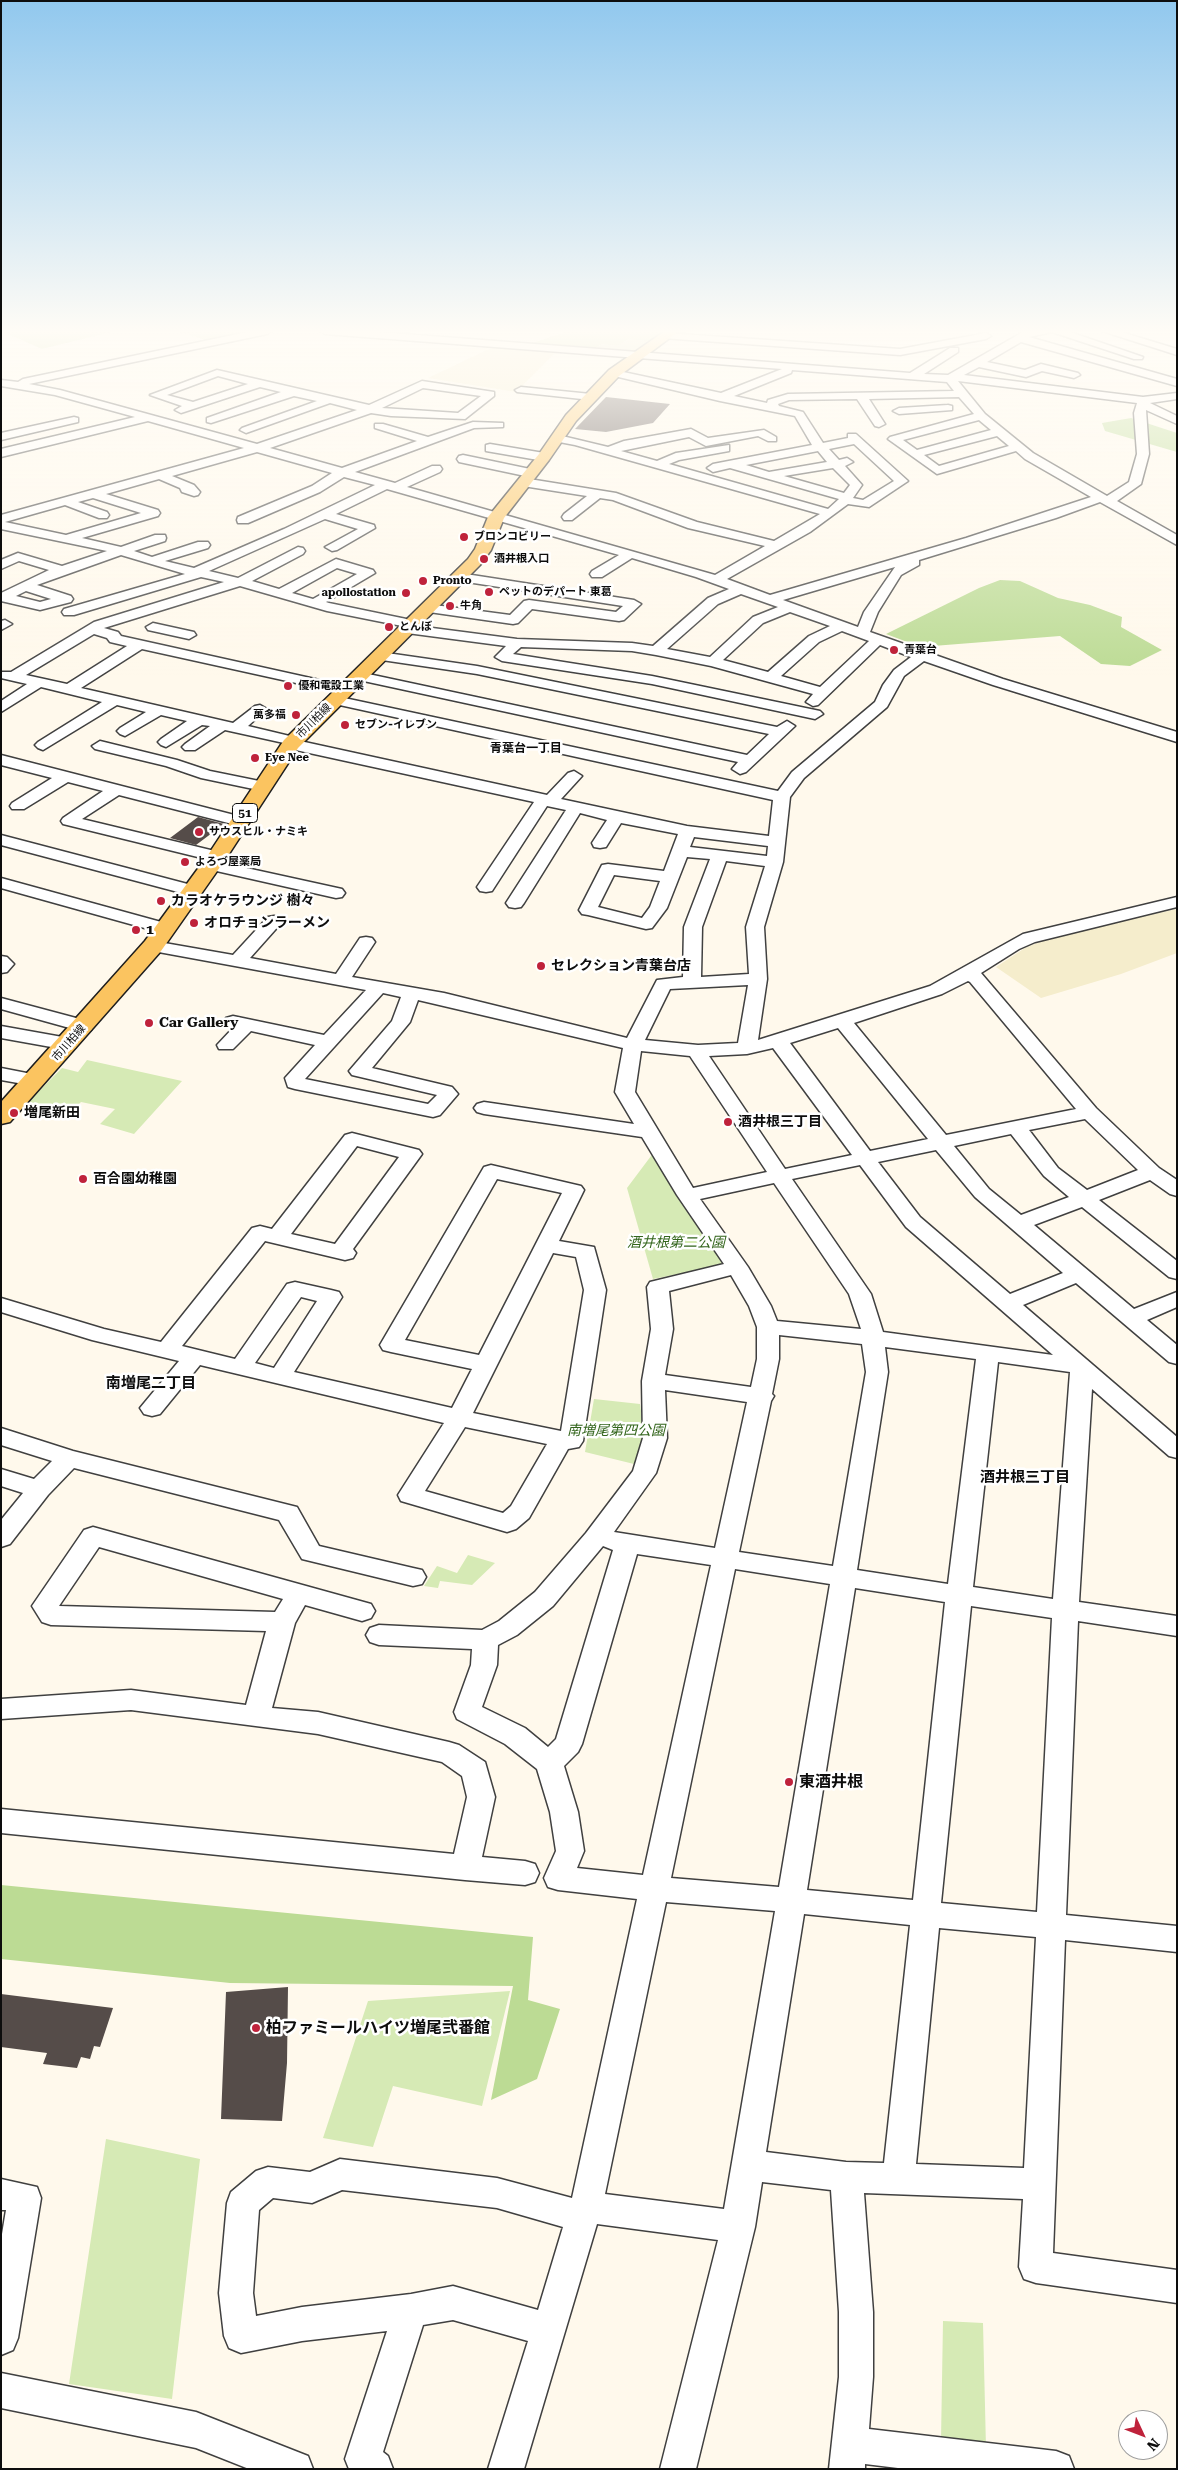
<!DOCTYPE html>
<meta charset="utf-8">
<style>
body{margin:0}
#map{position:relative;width:1178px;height:2470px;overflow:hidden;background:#fff9ec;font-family:"Roboto Serif",serif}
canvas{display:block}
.frame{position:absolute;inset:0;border:2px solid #0d0d0d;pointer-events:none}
.north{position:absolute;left:1118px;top:2410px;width:50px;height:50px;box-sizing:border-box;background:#fff;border:1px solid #9e9e9e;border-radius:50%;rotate:133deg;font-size:14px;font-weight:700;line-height:20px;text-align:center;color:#0d0d0d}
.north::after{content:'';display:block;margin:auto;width:18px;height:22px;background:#bf223b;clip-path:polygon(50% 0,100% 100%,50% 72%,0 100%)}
</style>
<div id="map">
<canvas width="1178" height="2470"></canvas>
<div class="frame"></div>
<div class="north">N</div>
</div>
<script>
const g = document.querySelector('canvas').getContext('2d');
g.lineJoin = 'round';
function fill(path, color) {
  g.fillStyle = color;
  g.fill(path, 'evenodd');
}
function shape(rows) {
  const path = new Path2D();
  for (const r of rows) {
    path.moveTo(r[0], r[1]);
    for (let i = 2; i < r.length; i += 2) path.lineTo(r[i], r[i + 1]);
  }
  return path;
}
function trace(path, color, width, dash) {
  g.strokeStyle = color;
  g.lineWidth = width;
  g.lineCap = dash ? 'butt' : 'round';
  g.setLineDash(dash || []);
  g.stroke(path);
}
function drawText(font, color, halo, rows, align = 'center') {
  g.font = font + ' "Roboto Serif","Noto Sans JP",serif';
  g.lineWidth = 5;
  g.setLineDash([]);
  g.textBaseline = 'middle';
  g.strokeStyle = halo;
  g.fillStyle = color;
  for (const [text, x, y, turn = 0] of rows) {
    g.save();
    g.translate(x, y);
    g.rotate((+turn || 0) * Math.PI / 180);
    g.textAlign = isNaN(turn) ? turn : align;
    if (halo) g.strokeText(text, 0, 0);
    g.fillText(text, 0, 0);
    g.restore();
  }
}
fill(shape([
 [495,346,557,351,516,392,428,378],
 [1177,909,1177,953,1121,974,1041,998,996,967,1025,948,1059,934]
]), '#f5edcc');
fill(shape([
 [87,1060,182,1081,134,1134,100,1124,115,1109,81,1102,67,1116,39,1107,29,1101,62,1068,78,1072],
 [654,1152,726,1262,724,1265,653,1279,627,1188],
 [594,1399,640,1404,645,1438,634,1464,585,1452],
 [468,1555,495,1563,472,1585,440,1581,438,1588,424,1586,437,1566,457,1573],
 [510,1991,482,2106,393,2086,373,2147,323,2138,368,2001],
 [106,2139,200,2159,172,2399,69,2384],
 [943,2321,983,2323,986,2448,941,2440]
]), '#d6eab5');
fill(shape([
 [1,331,115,331,42,349],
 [176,331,253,331,206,340],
 [569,331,669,331,653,342,629,339,617,346,602,344,592,350,526,345],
 [1131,418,1177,433,1177,452,1105,431,1102,423],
 [1000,580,1020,581,1058,598,1090,605,1122,617,1121,627,1162,650,1130,666,1101,664,1060,636,933,646,910,643,886,634,979,588],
 [1,1885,533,1937,528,2000,560,2009,537,2079,491,2100,513,1986,230,1983,1,1959]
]), '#bcdb94');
fill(shape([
 [629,339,653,342,636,354,592,350,602,344,617,346]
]), '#d9e1bd');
fill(shape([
 [606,397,670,404,653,423,606,432,575,429],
 [198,817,224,824,196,845,170,838],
 [288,1987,287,2063,282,2121,221,2119,226,1992],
 [1,1994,113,2008,100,2047,94,2046,90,2059,81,2057,77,2068,43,2064,47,2053,1,2047]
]), '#554c49');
const minor = shape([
 [252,331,272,331,267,334,29,384,60,390,257,444,357,410,330,403,246,433,240,430,242,428,317,401,294,396,211,423,207,422,207,418,281,392,260,387,181,413,175,410,182,406,150,395,217,370,369,405,422,381,494,392,494,396,465,419,391,416,371,413,270,448,342,468,417,441,375,428,375,424,383,424,428,437,473,422,503,423,503,427,474,428,355,472,395,483,432,466,440,466,442,469,440,472,407,487,715,575,765,546,688,528,613,500,600,498,572,520,564,520,562,517,564,514,587,496,523,486,517,482,523,478,616,493,697,522,774,541,820,514,575,445,554,441,552,439,558,435,608,447,624,441,691,429,708,438,764,430,776,437,776,441,768,441,758,436,706,446,689,437,621,451,657,461,676,453,729,445,729,451,679,460,669,464,828,509,839,499,730,468,713,472,707,468,713,464,812,445,795,416,720,401,610,375,609,373,614,370,721,393,782,369,325,334,320,331,366,331,910,373,950,348,958,348,958,352,924,374,948,375,1023,332,1067,331,1143,357,1142,359,1134,359,1052,332,1029,337,1177,379,1177,386,1021,342,987,362,1025,370,1041,364,1078,373,1080,375,1074,378,1042,371,1026,377,979,367,964,375,1143,397,1177,393,1177,399,1150,403,1177,416,1177,424,1146,410,1149,454,1141,484,1117,501,1177,535,1177,545,1100,502,1056,518,919,560,919,565,901,575,878,612,870,632,1003,679,1177,732,1177,742,993,685,924,661,904,676,887,707,804,778,790,797,783,862,764,927,767,979,758,1040,930,986,1023,934,1177,897,1177,907,1035,942,1019,949,981,973,1096,1108,1159,1168,1177,1180,1177,1196,1170,1194,1150,1180,1099,1200,1177,1261,1177,1279,1169,1277,1082,1207,1034,1225,1134,1309,1177,1292,1177,1307,1147,1320,1177,1345,1177,1364,1169,1362,1076,1283,1023,1305,1177,1437,1177,1458,1169,1456,1092,1389,1079,1602,1177,1616,1177,1636,1078,1621,1066,1915,1177,1926,1177,1952,1065,1940,1053,2253,1177,2270,1177,2303,1036,2283,1024,2279,1019,2267,1023,2199,864,2193,873,2312,873,2377,869,2429,1056,2451,1069,2456,1074,2469,906,2469,865,2464,865,2469,829,2469,839,2377,839,2312,831,2190,762,2182,755,2227,696,2469,660,2469,718,2240,597,2224,524,2469,488,2469,528,2341,453,2320,423,2325,383,2452,388,2456,393,2469,349,2469,345,2459,387,2331,302,2341,241,2353,229,2348,224,2336,219,2293,227,2203,231,2192,256,2171,268,2167,310,2172,340,2159,497,2178,572,2198,637,1899,558,1890,548,1887,544,1878,556,1851,550,1812,537,1769,505,1744,457,1719,454,1712,471,1665,472,1649,379,1645,370,1642,366,1635,370,1628,379,1625,482,1630,499,1621,535,1592,586,1533,633,1471,643,1438,642,1381,651,1329,647,1287,650,1282,724,1264,677,1195,642,1137,484,1114,477,1112,474,1108,477,1104,484,1102,634,1124,615,1092,623,1048,418,1000,410,1022,372,1068,452,1087,458,1094,440,1115,433,1117,295,1089,288,1087,285,1078,315,1045,251,1031,233,1049,219,1049,217,1045,233,1028,226,1026,224,1022,226,1018,233,1016,324,1035,366,990,153,951,147,950,144,946,147,942,153,941,233,955,268,917,274,916,280,917,283,921,250,958,336,974,360,938,366,937,372,938,375,942,352,977,444,993,627,1038,657,980,683,977,684,927,710,859,687,857,667,908,652,928,646,929,588,915,582,914,579,910,602,865,608,864,664,871,678,834,621,823,606,847,600,848,594,847,592,843,607,820,580,813,524,903,521,907,515,908,509,907,506,903,566,810,547,806,492,891,486,892,480,891,477,887,534,802,291,749,286,747,284,743,225,730,195,750,185,750,182,747,185,744,210,726,202,725,166,747,161,745,158,742,161,739,187,721,161,715,125,736,120,734,117,731,120,728,146,712,117,705,43,750,38,748,35,745,38,742,102,702,41,687,1,712,1,701,27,684,1,678,1,672,11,672,94,622,224,582,201,577,74,615,64,615,62,612,64,609,185,574,121,555,37,585,71,596,73,599,71,602,40,610,1,601,1,593,49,570,19,561,1,569,1,560,18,553,62,566,107,551,1,529,1,515,244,448,148,421,1,457,1,449,135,417,55,395,1,386,1,380,18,382,23,379,252,331],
 [792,370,947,382,954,391,788,394,768,400,767,403,734,396,791,373,792,370],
 [218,376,248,384,193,402,167,395,218,376],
 [958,381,1137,403,1134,413,1137,454,1129,482,1107,496,1033,453,985,414,958,381],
 [423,388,481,396,458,413,382,408,423,388],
 [959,397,974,414,890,437,888,439,937,474,1016,451,1025,459,1091,497,966,538,770,595,727,579,810,532,848,504,869,507,908,481,856,434,848,434,848,438,823,443,803,412,779,406,778,404,789,400,857,399,875,426,879,427,885,424,869,399,959,397],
 [979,420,991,430,917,450,903,440,979,420],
 [997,436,1009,446,939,466,924,455,997,436],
 [854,444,894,481,863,500,853,498,862,485,845,466,853,462,847,458,839,460,829,449,854,444],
 [818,451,827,462,769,472,746,465,818,451],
 [257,452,332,473,312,486,238,517,237,520,238,523,248,523,320,492,344,477,375,485,284,529,194,568,165,561,208,548,210,545,208,542,198,542,152,557,134,551,165,541,166,538,165,535,155,535,121,547,82,538,158,516,160,513,158,510,106,494,159,479,180,488,182,492,194,496,198,495,200,492,194,485,172,476,257,452],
 [833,468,850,485,844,493,784,476,833,468],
 [387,489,619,555,592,571,590,574,592,577,602,577,632,558,696,577,729,589,708,598,653,646,632,643,517,639,417,626,416,621,329,603,326,602,375,573,373,570,336,559,279,589,252,581,303,554,305,551,303,548,298,547,238,578,209,571,325,519,358,529,325,547,332,551,337,550,375,528,374,525,336,514,387,489],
 [93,498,141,513,66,535,5,522,65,505,99,518,107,518,109,515,107,512,78,502,93,498],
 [895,567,864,612,858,627,783,600,895,567],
 [337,568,357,574,313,599,292,593,337,568],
 [240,586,327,611,402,626,400,629,402,632,407,633,506,646,495,657,502,661,652,684,815,719,823,714,820,711,652,676,513,654,521,647,632,651,656,655,711,666,813,694,806,702,813,706,818,705,880,645,911,657,894,670,883,685,875,702,792,772,778,791,335,696,328,700,335,704,773,800,769,836,687,826,561,799,582,776,574,771,568,773,547,795,300,741,298,738,248,726,267,709,260,705,255,706,233,723,81,688,142,649,346,694,351,693,353,690,351,687,121,636,118,632,104,628,240,586],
 [26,591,51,599,40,602,16,596,26,591],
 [741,594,778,607,753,617,710,657,667,649,718,604,741,594],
 [790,612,830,626,809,636,768,672,723,660,763,623,790,612],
 [842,631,869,641,820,687,781,676,819,642,842,631],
 [94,634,107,638,110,642,127,646,67,684,26,675,94,634],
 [694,837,768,846,767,856,690,847,694,837],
 [726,861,765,866,746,927,749,974,701,977,702,927,726,861],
 [614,875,660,881,650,907,642,918,598,907,614,875],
 [968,981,970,982,1076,1109,946,1135,854,1023,942,994,968,981],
 [748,985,738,1043,698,1045,645,1040,670,989,748,985],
 [383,993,401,997,392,1021,349,1071,352,1075,437,1095,428,1104,305,1079,383,993],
 [838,1028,928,1139,870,1151,790,1043,838,1028],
 [773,1048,852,1155,785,1169,709,1056,747,1054,773,1048],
 [641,1051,690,1056,767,1172,693,1188,635,1092,641,1051],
 [1085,1119,1138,1170,1087,1190,1058,1168,1029,1130,1085,1119],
 [1011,1134,1044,1176,1069,1197,1021,1215,989,1189,954,1146,1011,1134],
 [936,1150,975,1197,1063,1273,1010,1294,920,1217,878,1162,936,1150],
 [860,1165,906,1227,1053,1355,883,1332,871,1294,792,1179,860,1165],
 [774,1183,849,1294,861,1329,777,1321,771,1306,748,1267,700,1199,774,1183],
 [731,1275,749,1306,757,1327,757,1359,751,1387,665,1375,673,1329,669,1291,731,1275],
 [779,1335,862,1344,866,1372,833,1566,739,1552,771,1401,774,1396,772,1394,779,1359,779,1335],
 [885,1347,976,1359,948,1584,857,1570,888,1372,885,1347],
 [998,1362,1070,1372,1053,1599,973,1587,998,1362],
 [665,1390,747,1402,715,1548,614,1532,656,1473,667,1438,665,1390],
 [603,1546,613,1550,556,1739,548,1747,525,1728,482,1707,497,1665,498,1645,517,1635,553,1606,603,1546],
 [637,1554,711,1565,643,1875,577,1868,584,1851,578,1812,564,1766,578,1752,582,1744,637,1554],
 [735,1569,830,1584,779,1887,671,1878,735,1569],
 [855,1588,945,1602,913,1900,807,1890,855,1588],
 [971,1606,1052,1618,1037,1912,941,1903,971,1606],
 [666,1902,775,1911,724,2209,605,2194,666,1902],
 [804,1914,910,1925,884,2163,846,2162,766,2152,804,1914],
 [939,1928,1036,1937,1024,2168,916,2164,939,1928],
 [342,2190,497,2208,563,2227,538,2310,453,2286,411,2294,302,2307,256,2316,253,2293,259,2210,273,2198,312,2203,342,2190],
 [1102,331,1118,331,1177,349,1177,355,1102,331],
 [666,333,900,349,986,333,991,336,986,339,900,355,662,338,661,336,666,333],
 [521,387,591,394,597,397,591,400,517,392,515,390,521,387],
 [948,405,952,406,952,410,899,414,893,411,899,408,948,405],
 [74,417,78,418,78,422,1,440,1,433,74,417],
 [490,444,544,453,550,457,544,461,486,451,486,445,490,444],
 [463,455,530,469,536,473,530,477,459,462,457,459,459,456,463,455],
 [459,573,634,600,641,604,624,620,619,621,532,609,518,623,513,624,422,611,420,608,422,605,427,604,510,615,524,601,529,600,616,612,623,606,454,580,452,577,454,574,459,573],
 [5,620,12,624,1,630,1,621,5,620],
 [153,623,194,632,196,635,189,639,148,630,146,627,153,623],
 [380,652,477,666,777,727,787,721,795,726,746,772,740,774,732,769,738,762,359,680,352,676,359,672,747,755,769,734,477,674,375,659,373,656,375,653,380,652],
 [100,741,177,760,210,771,269,783,271,786,263,791,201,778,166,766,95,749,92,746,100,741],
 [1,755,246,818,248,821,240,826,119,795,82,819,223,853,225,857,219,862,342,889,345,893,342,897,336,898,212,870,206,869,204,865,210,860,63,824,61,821,63,818,103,791,68,782,24,809,12,809,10,806,12,803,52,778,1,765,1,755],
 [1,835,199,887,202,891,199,895,193,896,1,845,1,835],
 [1,878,172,925,175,929,172,933,166,934,1,888,1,878],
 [1,956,7,957,14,964,7,972,1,973,1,956],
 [1,998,91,1022,93,1026,91,1030,84,1032,1,1009,1,998],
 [1,1026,68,1038,75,1040,77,1044,75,1048,68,1050,1,1038,1,1026],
 [1,1068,42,1076,45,1080,42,1084,35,1086,1,1080,1,1068],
 [352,1133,419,1150,422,1154,353,1249,356,1253,353,1258,345,1260,265,1241,182,1346,235,1359,287,1284,295,1282,331,1290,339,1292,342,1297,294,1372,452,1408,472,1369,391,1352,383,1350,380,1345,484,1167,491,1165,581,1186,584,1190,559,1241,594,1247,606,1290,583,1441,579,1447,568,1449,529,1518,516,1529,507,1532,401,1501,398,1495,444,1423,200,1365,160,1414,152,1416,144,1414,140,1408,179,1361,92,1340,1,1312,1,1298,104,1329,161,1342,252,1228,260,1226,272,1229,345,1135,352,1133],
 [357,1146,399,1157,335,1244,291,1234,357,1146],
 [497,1179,562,1193,479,1355,405,1340,497,1179],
 [553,1253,576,1257,584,1290,561,1431,473,1413,553,1253],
 [301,1297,317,1301,274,1368,255,1363,301,1297],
 [465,1427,547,1444,511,1506,503,1513,425,1491,465,1427],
 [1,1428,73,1451,297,1507,319,1546,413,1568,422,1570,426,1577,422,1584,413,1586,302,1559,279,1520,74,1468,48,1495,10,1544,1,1547,1,1520,23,1493,1,1486,1,1469,34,1479,52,1461,1,1445,1,1428],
 [93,1527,371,1604,375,1611,371,1618,362,1621,305,1605,295,1623,272,1708,318,1712,449,1742,459,1745,485,1762,495,1797,482,1857,525,1861,535,1864,539,1873,535,1882,525,1885,465,1880,1,1833,1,1809,454,1854,467,1797,462,1776,442,1762,318,1734,131,1710,1,1719,1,1699,131,1690,246,1705,266,1631,51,1625,42,1622,32,1606,84,1530,93,1527],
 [99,1547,283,1599,275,1612,59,1606,99,1547],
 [1,2179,37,2187,41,2198,18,2338,13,2350,1,2355,1,2240,6,2210,1,2210,1,2179],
 [1,2373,196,2412,308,2456,313,2469,249,2469,196,2448,1,2408,1,2373]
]);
const major = shape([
 [665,331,679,331,619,376,576,421,549,460,504,518,491,550,480,565,298,748,227,857,161,951,10,1122,1,1124,1,1102,145,941,208,855,284,740,468,559,475,549,488,517,539,454,566,415,609,370,665,331]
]);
trace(minor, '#404040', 3);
trace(major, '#1e1e1e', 3);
fill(minor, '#fff');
fill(major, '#fbc460');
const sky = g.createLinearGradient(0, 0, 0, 677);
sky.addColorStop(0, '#91c8ee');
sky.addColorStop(0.49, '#fffcf6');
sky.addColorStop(1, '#fffcf600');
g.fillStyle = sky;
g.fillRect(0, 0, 1178, 677);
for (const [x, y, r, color] of [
 [464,537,5,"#bf223b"],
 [484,559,5,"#bf223b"],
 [423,581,5,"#bf223b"],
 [489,592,5,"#bf223b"],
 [406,593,5,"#bf223b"],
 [450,606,5,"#bf223b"],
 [389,627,5,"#bf223b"],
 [894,650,5,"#bf223b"],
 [288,686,5,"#bf223b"],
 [296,715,5,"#bf223b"],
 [345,725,5,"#bf223b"],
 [255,758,5,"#bf223b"],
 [199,832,5,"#bf223b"],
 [185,862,5,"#bf223b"],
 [161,901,5,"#bf223b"],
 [194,923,5,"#bf223b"],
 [136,930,5,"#bf223b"],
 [541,966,5,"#bf223b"],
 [149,1023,5,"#bf223b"],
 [14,1113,5,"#bf223b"],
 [728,1122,5,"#bf223b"],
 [83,1179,5,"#bf223b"],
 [789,1782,5,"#bf223b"],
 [256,2028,5,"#bf223b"]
]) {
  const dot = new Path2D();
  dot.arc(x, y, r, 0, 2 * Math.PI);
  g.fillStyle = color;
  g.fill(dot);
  trace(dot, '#fff', 2);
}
drawText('bold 11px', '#0d0d0d', '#fff', [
 ["ブロンコビリー",474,537],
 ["酒井根入口",494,559],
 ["Pronto",433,581],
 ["ペットのデパート 東葛",499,592],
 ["apollostation",396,593,"right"],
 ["牛角",460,606],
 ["とんぼ",399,627],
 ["青葉台",904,650],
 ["優和電設工業",298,686],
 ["萬多福",286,715,"right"],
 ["セブン-イレブン",355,725],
 ["Eye Nee",265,758],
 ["サウスヒル・ナミキ",209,832],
 ["よろづ屋薬局",195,862]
], 'left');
drawText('11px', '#0d0d0d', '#fff', [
 ["市川柏線",314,721,-45],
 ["市川柏線",69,1043,-49]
]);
drawText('bold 12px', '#0d0d0d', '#fff', [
 ["青葉台一丁目",526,748]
]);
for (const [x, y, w] of [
 [245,813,25]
]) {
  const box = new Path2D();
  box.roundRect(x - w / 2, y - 9.5, w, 19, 4);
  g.fillStyle = '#fff';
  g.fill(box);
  trace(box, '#0d0d0d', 1);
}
drawText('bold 12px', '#0d0d0d', null, [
 ["51",245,813]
]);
drawText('bold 14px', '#0d0d0d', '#fff', [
 ["カラオケラウンジ 樹々",171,901],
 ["オロチョンラーメン",204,923],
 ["1",146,930],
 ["セレクション青葉台店",551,966],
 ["Car Gallery",159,1023],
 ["増尾新田",24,1113],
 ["酒井根三丁目",738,1122],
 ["百合園幼稚園",93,1179]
], 'left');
drawText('italic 14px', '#33651c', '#fff', [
 ["酒井根第二公園",676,1243],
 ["南増尾第四公園",616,1431]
]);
drawText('bold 15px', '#0d0d0d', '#fff', [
 ["南増尾二丁目",151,1384],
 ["酒井根三丁目",1025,1478]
]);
drawText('bold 16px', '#0d0d0d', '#fff', [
 ["東酒井根",799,1782],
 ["柏ファミールハイツ増尾弐番館",266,2028]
], 'left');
</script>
